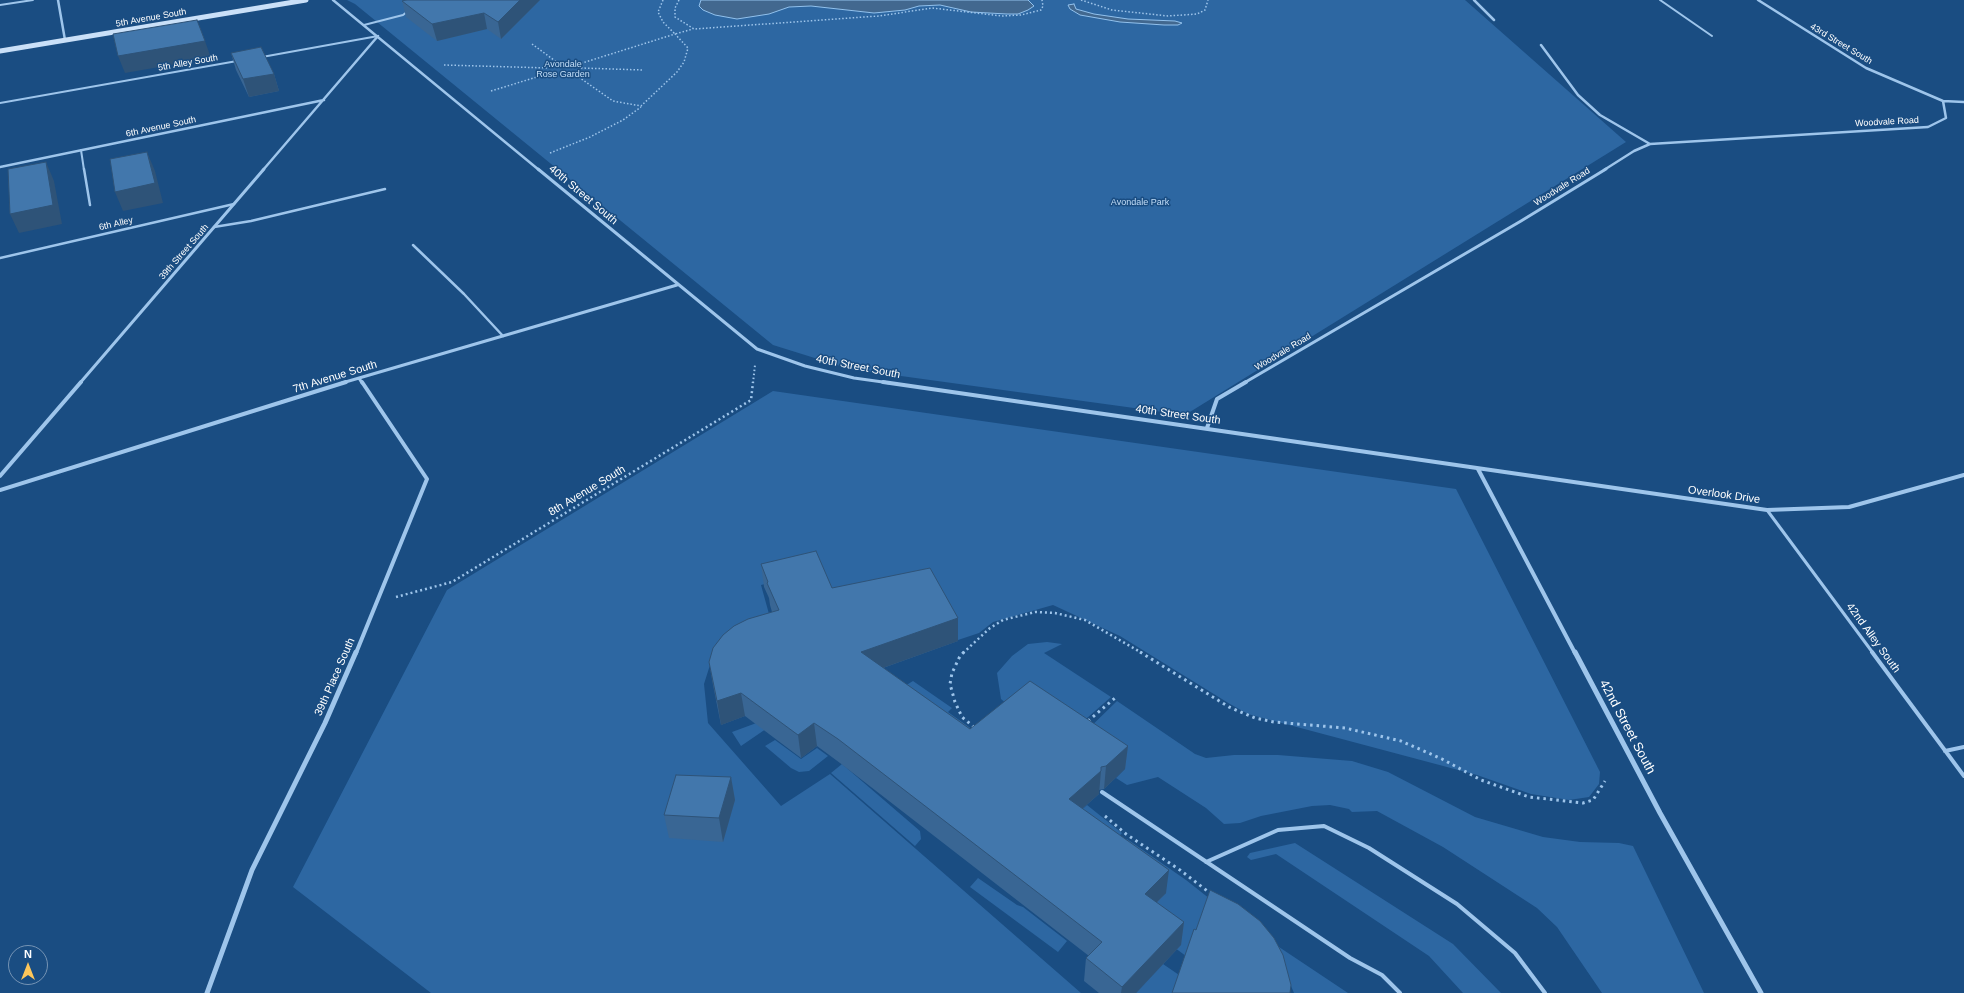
<!DOCTYPE html>
<style>
body{margin:0}
#map{position:relative;width:1964px;height:993px;overflow:hidden;background:#1a4d82;font-family:Arial,sans-serif}
canvas{display:block}
.north{position:absolute;left:8px;top:945px;width:40px;height:40px;box-sizing:border-box;background:#1a4d82;border:1px solid #7694b4;border-radius:50%;rotate:0deg;font-size:11px;font-weight:700;line-height:16px;text-align:center;color:#fff}
.north::after{content:'';display:block;margin:auto;width:14px;height:18px;background:#fdc65a;clip-path:polygon(50% 0,100% 100%,50% 72%,0 100%)}
</style>
<div id="map">
<canvas width="1964" height="993"></canvas>
<div class="north">N</div>
</div>
<script>
const g = document.querySelector('canvas').getContext('2d');
g.lineJoin = 'round';
function fill(path, color) {
  g.fillStyle = color;
  g.fill(path, 'evenodd');
}
function shape(rows) {
  const path = new Path2D();
  for (const r of rows) {
    path.moveTo(r[0], r[1]);
    for (let i = 2; i < r.length; i += 2) path.lineTo(r[i], r[i + 1]);
  }
  return path;
}
function trace(path, color, width, dash) {
  g.strokeStyle = color;
  g.lineWidth = width;
  g.lineCap = dash ? 'butt' : 'round';
  g.setLineDash(dash || []);
  g.stroke(path);
}
function drawText(font, color, halo, rows, align = 'center') {
  g.font = font + ' Arial,sans-serif';
  g.lineWidth = 3;
  g.setLineDash([]);
  g.textBaseline = 'middle';
  g.strokeStyle = halo;
  g.fillStyle = color;
  for (const [text, x, y, turn = 0] of rows) {
    g.save();
    g.translate(x, y);
    g.rotate((+turn || 0) * Math.PI / 180);
    g.textAlign = isNaN(turn) ? turn : align;
    if (halo) g.strokeText(text, 0, 0);
    g.fillText(text, 0, 0);
    g.restore();
  }
}
fill(shape([
 [347,0,1465,0,1626,142,1185,415,850,369,773,345,355,4],
 [773,391,1456,489,1600,772,1599,784,1589,797,1569,800,1531,794,1477,775,1248,714,1230,704,1120,636,1053,605,993,622,979,633,958,640,836,608,819,570,761,585,774,632,710,665,704,684,708,723,781,806,830,774,1081,993,431,993,293,887,447,590],
 [1047,642,1062,644,1044,653,1111,697,1071,732,1018,714,1001,699,997,673,1012,656,1028,644],
 [913,681,952,708,948,712,987,740,890,695],
 [1117,701,1195,754,1206,758,1234,755,1278,755,1352,761,1388,772,1475,817,1543,837,1580,842,1619,843,1633,846,1704,993,1602,993,1557,927,1537,908,1443,847,1377,811,1352,812,1349,809,1330,805,1312,806,1261,816,1240,823,1224,824,1206,808,1158,777,1127,785,1116,778,1125,769,1079,738],
 [770,718,779,720,741,746,732,732],
 [775,740,801,759,817,748,828,756,809,771,799,772,791,768,765,746],
 [842,764,920,831,921,839,915,846,831,773],
 [1087,805,1122,833,1106,850,1077,814],
 [1127,839,1186,880,1224,910,1190,959,1171,945,1142,917,1166,893,1113,855],
 [1295,843,1453,944,1501,993,1463,993,1429,956,1276,854,1251,860,1247,857,1250,853],
 [978,878,1017,905,1023,907,1067,941,1058,952,970,887],
 [1258,933,1348,993,1294,993,1286,974],
 [1163,964,1182,977,1177,993,1136,993]
]), '#2d67a2');
const water = shape([
 [701,0,1028,0,1034,6,1028,10,1018,14,1007,14,971,12,940,5,919,6,905,10,874,13,811,6,789,7,769,14,737,19,715,15,703,10,699,6,701,0],
 [1074,4,1076,9,1094,14,1128,19,1175,21,1182,23,1178,25,1164,25,1120,22,1080,15,1070,9,1068,5,1074,4]
]);
fill(water, '#42688f');
trace(water, '#91c1ed', 1);
trace(shape([
 [663,0,658,12,663,22,675,34,693,29],
 [679,0,675,8,675,17,694,29,879,16,932,8,1002,16,1021,15,1041,10,1043,6,1042,0],
 [1081,0,1112,10,1168,16,1197,14,1205,10,1208,0],
 [532,44,558,63],
 [444,65,549,68],
 [581,68,643,70],
 [573,73,613,101,641,106,677,72,684,62,688,48,675,34,579,64],
 [491,91,550,73],
 [550,153,590,137,623,120,641,107]
]), '#9ec5eb', 1.5, [1.5, 2]);
trace(shape([
 [753,383,755,365]
]), '#9ec5eb', 2, [1.5, 2.5]);
trace(shape([
 [396,597,452,582,751,400,753,382],
 [963,653,990,628,1003,620,1035,612,1055,613,1085,620,1142,653]
]), '#9ec5eb', 2.5, [2, 3]);
trace(shape([
 [964,652,960,656,952,673,950,684,955,702,962,717,975,728],
 [1140,652,1229,707,1255,718,1274,722,1345,728,1401,741,1442,759,1481,780,1529,797,1583,803,1593,800,1605,781],
 [1088,721,1115,698],
 [1105,816,1126,834,1180,870,1210,893]
]), '#9ec5eb', 3, [2.5, 4]);
trace(shape([
 [1660,0,1712,36],
 [0,5,33,0],
 [364,25,403,15,408,11],
 [262,57,378,36],
 [0,103,237,61],
 [81,150,84,170]
]), '#9ec5eb', 2);
trace(shape([
 [84,169,90,205],
 [214,227,251,221,385,189],
 [413,245,464,294,503,336],
 [0,258,234,204]
]), '#9ec5eb', 2.5);
trace(shape([
 [1767,510,1873,653]
]), '#9ec5eb', 3);
trace(shape([
 [1872,652,1964,776],
 [1945,751,1964,747],
 [1102,792,1350,958,1382,975,1400,993],
 [1206,862,1278,830,1324,826,1369,848,1457,904,1515,953,1545,993]
]), '#9ec5eb', 4);
trace(shape([
 [58,0,65,40],
 [333,0,539,170],
 [1474,0,1494,20],
 [1758,0,1866,68,1943,101,1964,102],
 [1541,45,1578,95,1600,115,1650,144],
 [0,167,324,100],
 [263,170,378,36],
 [1604,170,1634,151,1650,144,1928,127,1946,118,1943,101]
]), '#9ec5eb', 2.5);
trace(shape([
 [538,169,757,349,805,366,854,378,890,383],
 [359,378,362,383],
 [80,383,264,169],
 [342,383,677,285],
 [1244,383,1521,221,1606,169]
]), '#9ec5eb', 3);
trace(shape([
 [883,382,1767,510,1849,507,1964,475],
 [1207,428,1217,399,1246,382],
 [1478,469,1575,653],
 [0,476,81,382],
 [0,490,346,382],
 [356,653,427,479,362,382]
]), '#9ec5eb', 4);
trace(shape([
 [1575,652,1660,813,1761,993],
 [207,993,252,870,325,723,356,652]
]), '#9ec5eb', 5);
trace(shape([
 [0,51,306,0]
]), '#cae0f8', 5);
fill(shape([
 [406,0,540,0,501,39,487,29,437,41,406,17,402,1],
 [231,53,274,74,279,91,249,97,236,70],
 [761,564,832,588,958,618,958,641,883,668,970,729,1128,746,1125,769,1104,789,1099,790,1099,794,1082,809,1166,893,1157,903,1184,922,1181,945,1136,993,1099,993,1084,981,1086,958,1089,956,840,763,817,746,801,758,745,716,721,725,713,685,709,662,772,612,770,605,769,598,764,587],
 [731,777,735,800,723,842,669,838,664,815]
]), '#396694');
fill(shape([
 [520,0,540,0,501,39,498,22],
 [484,13,487,29,437,41,432,24],
 [205,41,211,58,125,73,118,56],
 [274,74,279,91,249,97,243,79],
 [147,152,155,171,163,203,123,211,115,192],
 [46,162,54,181,62,224,19,233,10,214],
 [958,618,958,641,863,675,861,652],
 [741,693,745,716,721,725,717,701],
 [814,723,817,746,801,758,798,735],
 [1128,746,1125,769,1104,789,1106,766],
 [1101,771,1099,794,1067,822,1069,799],
 [731,777,735,800,723,842,719,818],
 [1169,870,1166,893,1142,917,1145,894],
 [1184,922,1181,945,1136,993,1121,993,1122,987]
]), '#2e5378');
const building = shape([
 [406,0,520,0,498,22,484,13,432,24,402,1,406,0],
 [197,20,205,41,118,56,113,34,197,20],
 [261,47,274,74,243,79,231,53,261,47],
 [147,152,155,183,115,192,110,159,147,152],
 [46,162,53,205,10,214,8,169,46,162],
 [816,551,832,588,930,568,958,618,861,652,970,729,1030,681,1128,746,1106,766,1101,767,1101,771,1069,799,1169,870,1145,894,1184,922,1122,987,1086,958,1102,942,838,739,814,723,798,735,741,693,717,701,709,662,713,648,723,635,734,626,748,619,779,610,767,583,768,582,761,564,816,551],
 [676,775,731,777,719,818,664,815,676,775],
 [1210,890,1238,904,1260,921,1274,938,1283,955,1291,985,1290,993,1172,993,1194,929,1196,930,1210,890]
]);
fill(building, '#4277ac');
trace(building, '#2e5378', 1);
drawText('9px', '#fff', '#1a4d82', [
 ["5th Avenue South",151,18,-10],
 ["43rd Street South",1841,44,31],
 ["5th Alley South",188,63,-10],
 ["Woodvale Road",1887,122,-3],
 ["6th Avenue South",161,127,-12],
 ["Woodvale Road",1562,187,-32],
 ["6th Alley",116,224,-13],
 ["39th Street South",184,252,-49],
 ["Woodvale Road",1283,352,-31]
]);
drawText('9px', '#c3def8', '#1a4d82', [
 ["Avondale",563,65],
 ["Rose Garden",563,75],
 ["Avondale Park",1140,203]
]);
drawText('11px', '#fff', '#1a4d82', [
 ["40th Street South",583,195,40],
 ["40th Street South",858,367,11],
 ["7th Avenue South",335,377,-17],
 ["40th Street South",1178,415,8],
 ["8th Avenue South",587,491,-31],
 ["Overlook Drive",1724,495,8],
 ["42nd Alley South",1873,638,54],
 ["39th Place South",335,677,-66]
]);
drawText('13px', '#fff', '#1a4d82', [
 ["42nd Street South",1627,727,62]
]);
</script>
